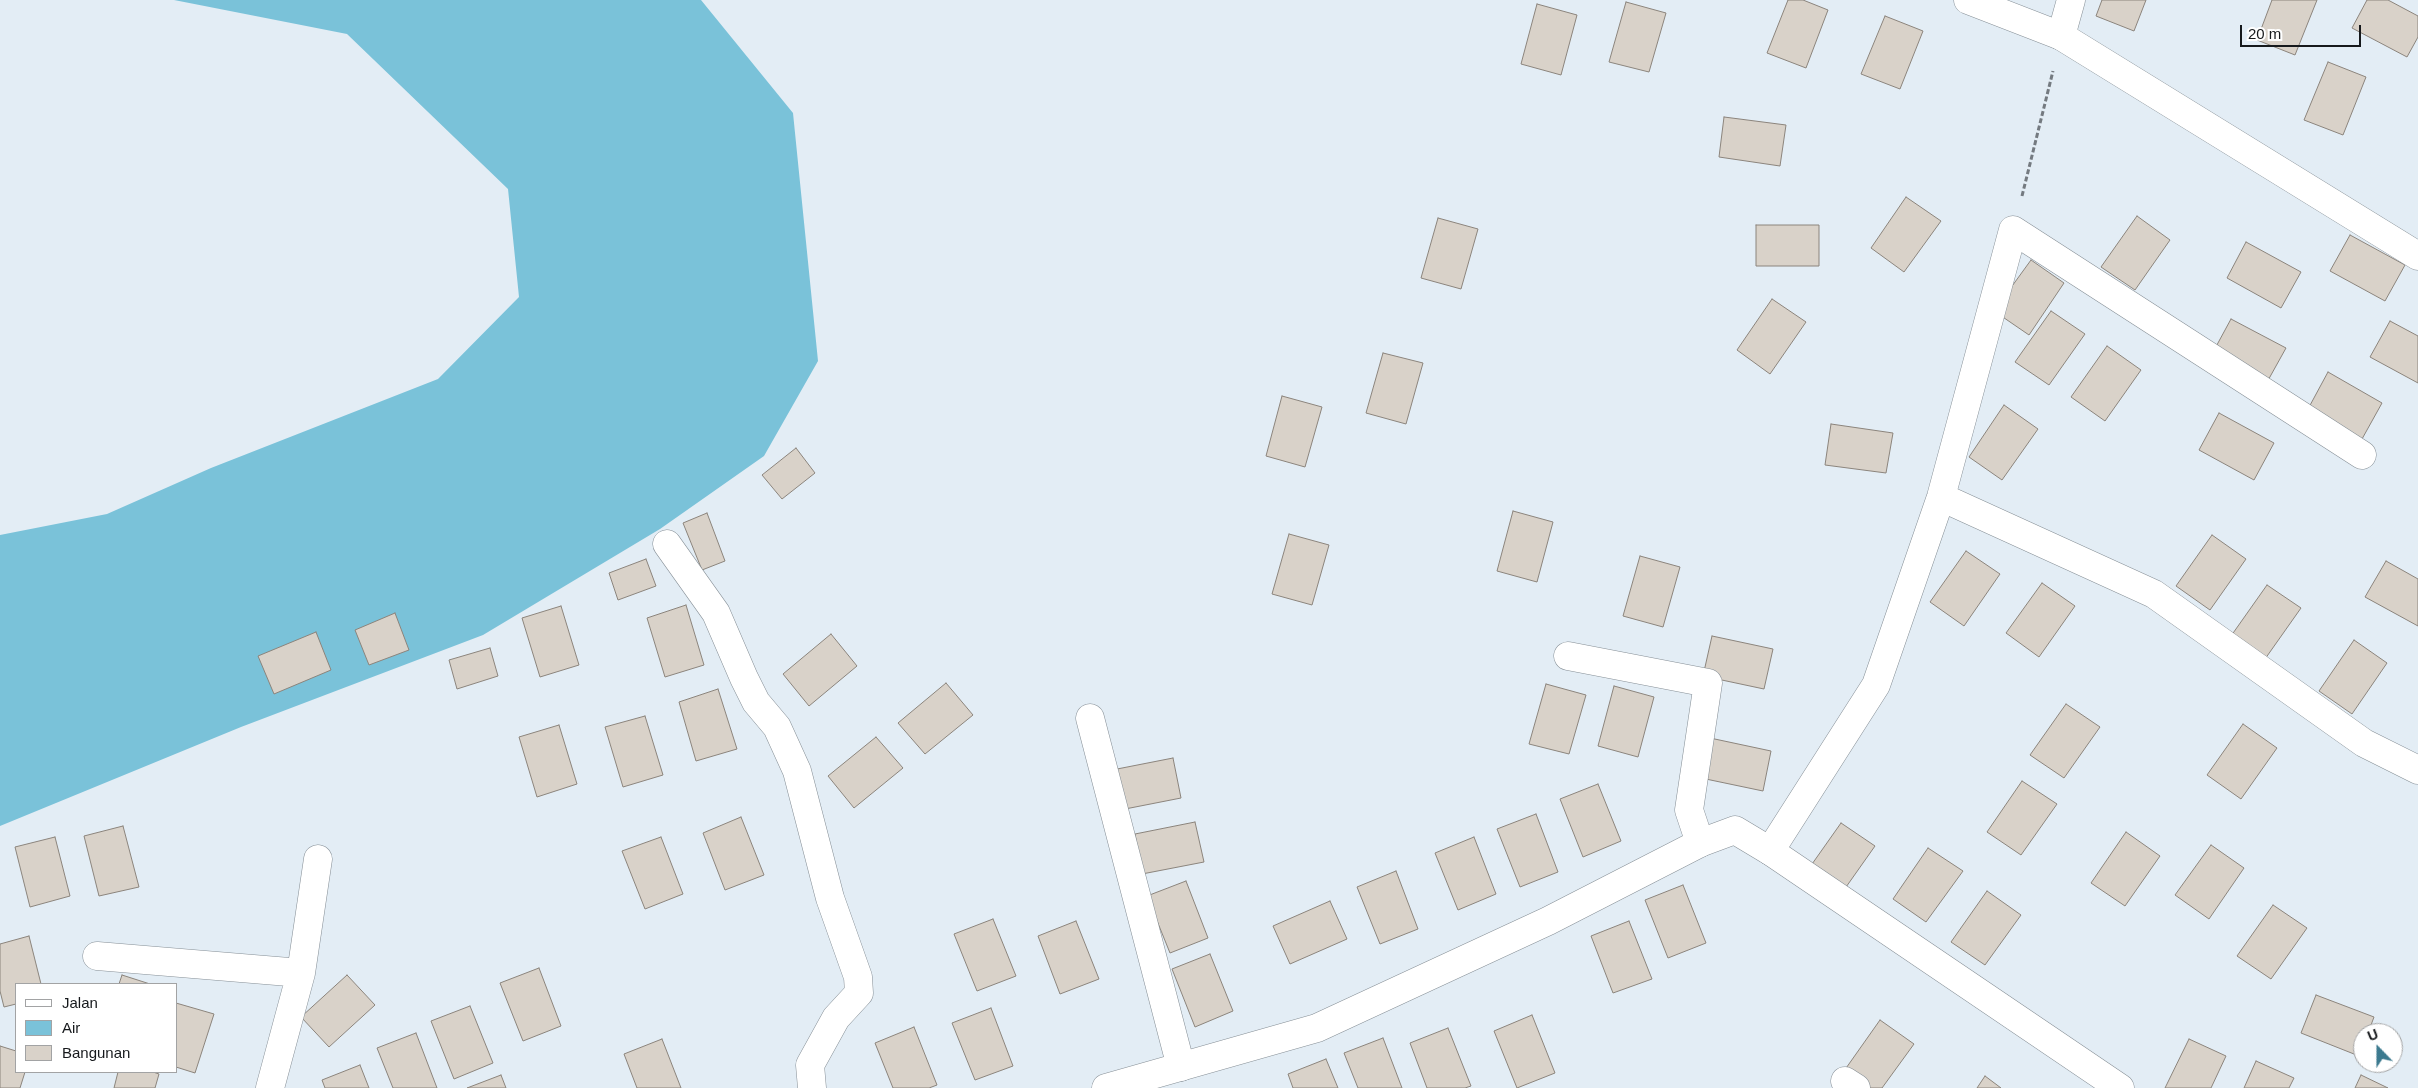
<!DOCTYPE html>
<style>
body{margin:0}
#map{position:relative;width:2418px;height:1088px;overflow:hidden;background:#e3edf5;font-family:Helvetica,sans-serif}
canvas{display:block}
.legend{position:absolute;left:15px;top:983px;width:162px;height:90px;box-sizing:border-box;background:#fff;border:1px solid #a2a3a4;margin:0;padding:6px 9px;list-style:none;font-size:15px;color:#16191c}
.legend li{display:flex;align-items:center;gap:10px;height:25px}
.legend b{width:25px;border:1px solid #a2a3a4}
.north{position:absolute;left:2353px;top:1023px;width:50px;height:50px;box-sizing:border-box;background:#fff;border:1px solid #a2a3a4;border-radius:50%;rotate:338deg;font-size:14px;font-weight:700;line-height:20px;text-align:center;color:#16191c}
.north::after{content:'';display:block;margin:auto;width:18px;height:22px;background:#3c7a8f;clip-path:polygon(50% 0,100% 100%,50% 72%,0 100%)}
.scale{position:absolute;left:2240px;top:25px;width:121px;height:22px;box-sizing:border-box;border:2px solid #16191c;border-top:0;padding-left:6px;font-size:15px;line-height:18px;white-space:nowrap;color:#16191c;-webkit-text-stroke:4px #fff;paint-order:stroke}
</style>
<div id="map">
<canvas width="2418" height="1088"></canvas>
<ul class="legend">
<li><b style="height:6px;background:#fff"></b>Jalan</li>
<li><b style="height:14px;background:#7ac2d9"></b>Air</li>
<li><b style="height:14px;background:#d9d2c9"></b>Bangunan</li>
</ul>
<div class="north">U</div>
<div class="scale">20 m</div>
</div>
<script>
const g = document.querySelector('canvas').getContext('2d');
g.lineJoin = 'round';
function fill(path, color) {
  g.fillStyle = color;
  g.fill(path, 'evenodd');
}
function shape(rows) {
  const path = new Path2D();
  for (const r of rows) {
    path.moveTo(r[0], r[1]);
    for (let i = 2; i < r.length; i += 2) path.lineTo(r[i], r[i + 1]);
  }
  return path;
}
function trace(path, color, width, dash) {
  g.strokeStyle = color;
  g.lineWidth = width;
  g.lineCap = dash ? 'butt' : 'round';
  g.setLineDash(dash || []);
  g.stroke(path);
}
fill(shape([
 [174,0,701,0,793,113,818,361,764,456,660,529,483,635,241,727,0,826,0,535,107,514,211,468,438,379,519,297,508,189,347,34]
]), '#7ac2d9');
const building = shape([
 [1788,0,1803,0,1828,10,1806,68,1767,53,1788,0],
 [2102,0,2146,0,2134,31,2096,16,2102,0],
 [2272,0,2317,0,2295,55,2257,40,2272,0],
 [2367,0,2388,0,2418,16,2418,37,2407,57,2352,28,2367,0],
 [1626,2,1666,13,1649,72,1609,62,1626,2],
 [1537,4,1577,15,1561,75,1521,64,1537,4],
 [1885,16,1923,31,1900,89,1861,74,1885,16],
 [2328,62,2366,77,2343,135,2304,120,2328,62],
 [1724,117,1786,125,1780,166,1719,157,1724,117],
 [1906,197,1941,221,1904,272,1871,248,1906,197],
 [2137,216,2170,240,2135,290,2101,267,2137,216],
 [1438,218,1478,229,1461,289,1421,278,1438,218],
 [1756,225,1819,225,1819,266,1756,266,1756,225],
 [2350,235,2405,265,2385,301,2330,271,2350,235],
 [2246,242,2301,272,2281,308,2227,278,2246,242],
 [2031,260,2064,283,2029,335,1994,311,2031,260],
 [1772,299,1806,322,1770,374,1737,350,1772,299],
 [2051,311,2085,334,2049,385,2015,362,2051,311],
 [2231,319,2286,348,2266,384,2212,354,2231,319],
 [2390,321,2418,336,2418,383,2370,357,2390,321],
 [2107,346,2141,370,2105,421,2071,397,2107,346],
 [1383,353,1423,363,1406,424,1366,413,1383,353],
 [2328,372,2382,403,2362,439,2308,409,2328,372],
 [1282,396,1322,407,1305,467,1266,456,1282,396],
 [2004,405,2038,429,2002,480,1969,457,2004,405],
 [2219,413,2274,443,2254,480,2199,450,2219,413],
 [1831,424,1893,433,1886,473,1825,465,1831,424],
 [796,448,815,473,782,499,762,475,796,448],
 [1513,511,1553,522,1537,582,1497,571,1513,511],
 [707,513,725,561,702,570,683,523,707,513],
 [1289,534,1329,545,1312,605,1272,594,1289,534],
 [2212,535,2246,559,2210,610,2176,586,2212,535],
 [1966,551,2000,574,1964,626,1930,602,1966,551],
 [1640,556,1680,567,1663,627,1623,616,1640,556],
 [646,559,656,586,618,600,609,573,646,559],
 [2386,561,2418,579,2418,626,2365,597,2386,561],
 [2042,583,2075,606,2039,657,2006,633,2042,583],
 [2267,585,2301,608,2265,659,2231,636,2267,585],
 [686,605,704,665,665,677,647,618,686,605],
 [561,606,579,665,540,677,522,618,561,606],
 [395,613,409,650,369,665,355,630,395,613],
 [316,632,331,670,274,694,258,656,316,632],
 [831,634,857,666,809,706,783,674,831,634],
 [1712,636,1773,649,1764,689,1703,676,1712,636],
 [2354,640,2387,663,2352,714,2319,691,2354,640],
 [490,648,498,676,457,689,449,660,490,648],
 [946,683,973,715,925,754,898,723,946,683],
 [1546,684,1586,695,1569,754,1529,744,1546,684],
 [1614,686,1654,697,1638,757,1598,746,1614,686],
 [718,689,737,749,696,761,679,702,718,689],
 [2066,704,2100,727,2064,778,2030,755,2066,704],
 [645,716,663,775,623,787,605,727,645,716],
 [2243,724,2277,748,2241,799,2207,775,2243,724],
 [559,725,577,784,537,797,519,737,559,725],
 [876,737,903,768,854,808,828,776,876,737],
 [1710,738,1771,751,1763,791,1701,778,1710,738],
 [1173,758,1181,798,1120,810,1112,770,1173,758],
 [2022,781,2057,804,2021,855,1987,832,2022,781],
 [1598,784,1621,841,1583,857,1560,799,1598,784],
 [1536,814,1558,872,1520,887,1497,829,1536,814],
 [741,817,764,875,725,890,703,833,741,817],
 [1195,822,1204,862,1142,874,1135,834,1195,822],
 [1841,823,1875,846,1839,897,1805,874,1841,823],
 [123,826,139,887,99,896,84,836,123,826],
 [2126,832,2160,856,2125,906,2091,883,2126,832],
 [55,837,70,896,30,907,15,847,55,837],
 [661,837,683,894,645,909,622,851,661,837],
 [1474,837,1496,894,1458,910,1435,853,1474,837],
 [2211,845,2244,868,2209,919,2175,895,2211,845],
 [1928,848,1963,871,1926,922,1893,899,1928,848],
 [1396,871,1418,929,1380,944,1357,887,1396,871],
 [1186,881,1208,938,1170,953,1147,896,1186,881],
 [1683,885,1706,943,1668,958,1645,900,1683,885],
 [1987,891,2021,915,1985,965,1951,942,1987,891],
 [1330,901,1347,939,1290,964,1273,926,1330,901],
 [2273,905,2307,928,2271,979,2237,956,2273,905],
 [993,919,1016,976,977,991,954,934,993,919],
 [1076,921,1099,979,1060,994,1038,936,1076,921],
 [1629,921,1652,979,1613,993,1591,936,1629,921],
 [29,936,41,984,16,984,16,1004,4,1007,0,991,0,944,29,936],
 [1210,954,1233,1011,1195,1027,1172,969,1210,954],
 [539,968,561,1026,523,1041,500,983,539,968],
 [122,975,150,984,119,984,122,975],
 [347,975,375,1005,329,1047,301,1017,347,975],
 [2316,995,2374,1017,2368,1033,2363,1033,2363,1045,2359,1056,2301,1033,2316,995],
 [176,1003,214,1014,195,1073,176,1067,176,1003],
 [470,1006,493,1063,454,1079,431,1021,470,1006],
 [991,1008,1013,1066,975,1080,952,1023,991,1008],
 [1532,1015,1555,1073,1517,1088,1494,1031,1532,1015],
 [1880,1020,1914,1044,1882,1088,1869,1088,1844,1071,1880,1020],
 [914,1027,937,1085,929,1088,893,1088,875,1043,914,1027],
 [1448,1028,1471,1086,1465,1088,1427,1088,1410,1043,1448,1028],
 [416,1033,437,1088,393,1088,377,1048,416,1033],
 [1383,1038,1402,1088,1358,1088,1344,1053,1383,1038],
 [662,1039,681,1088,637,1088,624,1054,662,1039],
 [2189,1039,2226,1056,2211,1088,2165,1088,2189,1039],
 [0,1046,16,1051,16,1072,25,1072,20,1088,0,1088,0,1046],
 [1326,1059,1338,1088,1293,1088,1288,1074,1326,1059],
 [2256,1061,2294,1078,2289,1088,2244,1088,2256,1061],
 [360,1065,369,1088,325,1088,322,1080,360,1065],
 [118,1072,153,1072,159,1074,155,1088,114,1088,118,1072],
 [501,1075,506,1088,467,1088,501,1075],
 [2361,1075,2388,1088,2355,1088,2361,1075],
 [1985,1076,2001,1088,1977,1088,1985,1076]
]);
fill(building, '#d9d2c9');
trace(building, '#8b847c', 1);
const minor = shape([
 [2061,36,2071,0],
 [1941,497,2154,594,2364,743,2418,770],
 [667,544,716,613,744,678,756,702,777,727,797,771,830,898,858,977,859,993,836,1018,810,1065,812,1088],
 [1568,656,1708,683,1689,810,1700,843],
 [1090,718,1181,1067],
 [1770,851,1876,685,1941,497,2013,230,2362,455],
 [97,956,301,973],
 [1845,1081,1856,1088],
 [270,1088,301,973,318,859]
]);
const tertiary = shape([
 [1968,0,2061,36,2418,256],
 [1106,1088,1317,1028,1548,921,1700,843,1735,830,1770,851,2120,1088]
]);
trace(minor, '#868f96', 29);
trace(tertiary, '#868f96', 29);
trace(shape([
 [2022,196,2053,71]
]), '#747a80', 3, [5, 2.5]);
trace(minor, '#fff', 28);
trace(tertiary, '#fff', 28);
</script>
